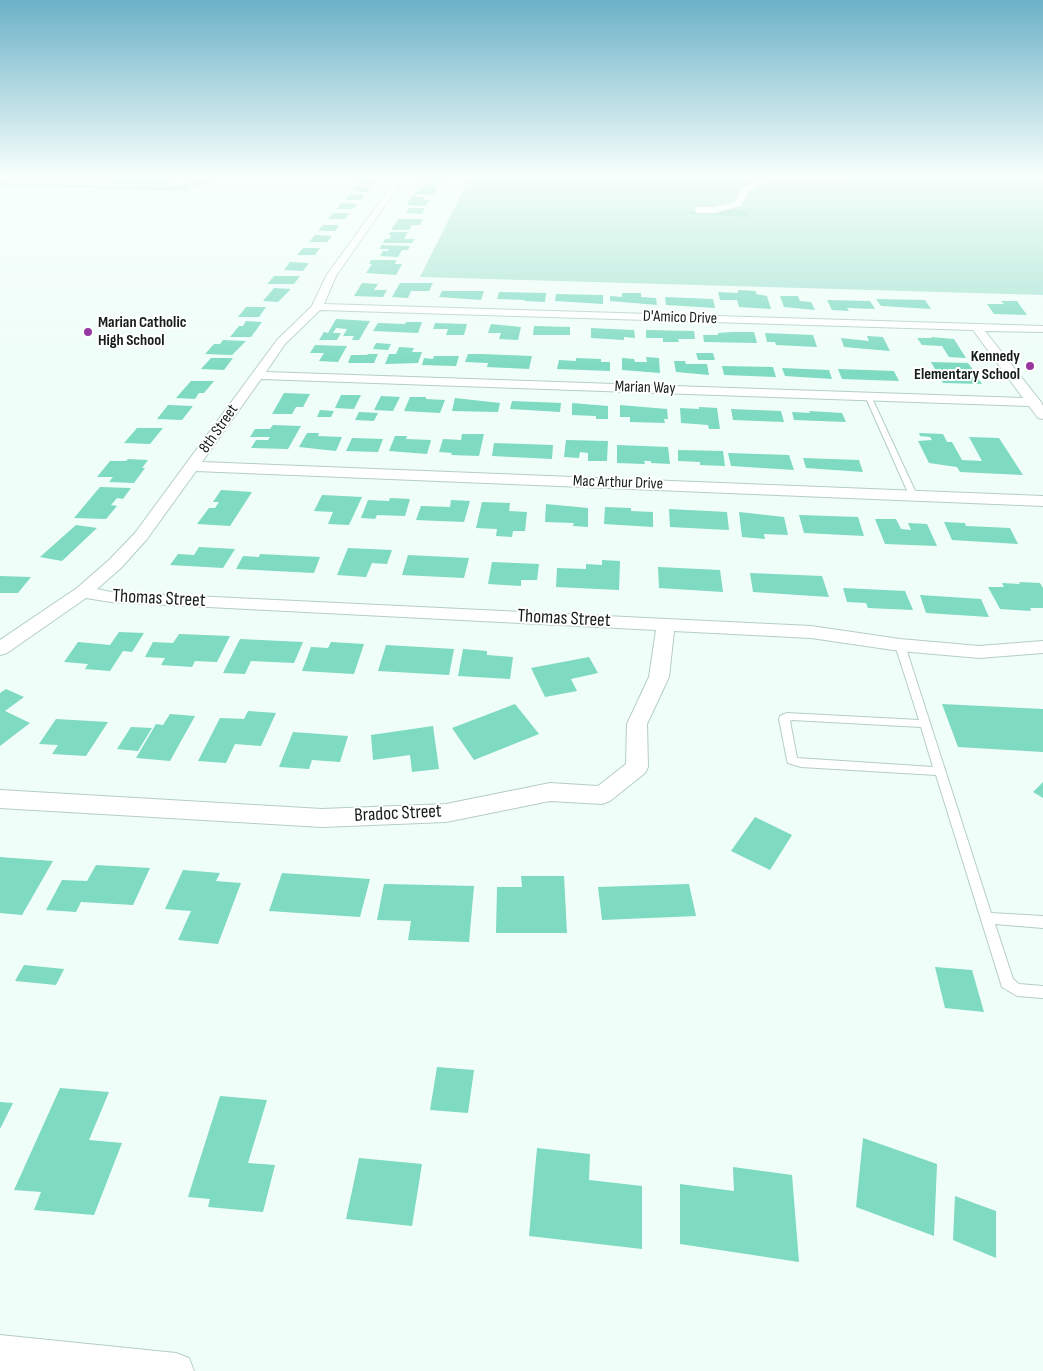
<!DOCTYPE html>
<style>
body{margin:0}
canvas{display:block;background:#effef9}
</style>
<canvas width="1043" height="1371"></canvas>
<script>
const g = document.querySelector('canvas').getContext('2d');
g.lineJoin = 'round';
function fill(path, color) {
  g.fillStyle = color;
  g.fill(path, 'evenodd');
}
function shape(rows) {
  const path = new Path2D();
  for (const r of rows) {
    path.moveTo(r[0], r[1]);
    for (let i = 2; i < r.length; i += 2) path.lineTo(r[i], r[i + 1]);
  }
  return path;
}
function trace(path, color, width, dash) {
  g.strokeStyle = color;
  g.lineWidth = width;
  g.lineCap = dash ? 'butt' : 'round';
  g.setLineDash(dash || []);
  g.stroke(path);
}
function drawText(font, color, halo, rows, align = 'center') {
  g.font = font + ' "Sofia Sans Condensed",sans-serif';
  g.lineWidth = 4;
  g.setLineDash([]);
  g.textBaseline = 'middle';
  g.strokeStyle = halo;
  g.fillStyle = color;
  for (const [text, x, y, turn = 0] of rows) {
    g.save();
    g.translate(x, y);
    g.rotate((+turn || 0) * Math.PI / 180);
    g.textAlign = isNaN(turn) ? turn : align;
    if (halo) g.strokeText(text, 0, 0);
    g.fillText(text, 0, 0);
    g.restore();
  }
}
fill(shape([
 [33,175,177,175,164,185,23,181],
 [210,175,222,175,211,182,192,187,188,191,0,186,0,179,6,182,23,184,168,187,193,183],
 [471,175,1043,175,1043,295,420,277]
]), '#a5e3d1');
fill(shape([
 [429,176,448,176,445,182,422,182,424,179,432,179,427,178],
 [362,179,376,179,373,184,358,184],
 [427,185,437,185,435,188,438,188,434,195,414,194],
 [356,186,371,187,367,192,352,191],
 [350,194,365,195,361,200,346,200],
 [412,196,425,197,423,200,429,200,426,206,407,205],
 [341,203,357,204,353,209,337,209],
 [409,208,425,208,422,214,406,213],
 [724,210,746,210,748,217,689,214,689,211,725,212],
 [333,213,349,213,345,219,328,219],
 [398,219,423,219,420,225,412,225,409,230,391,230],
 [323,225,339,225,335,231,318,231],
 [391,232,408,232,404,239,415,239,412,243,383,243,385,239,390,239,391,235,388,235],
 [315,235,332,236,327,242,309,242],
 [382,245,410,246,408,250,402,250,398,257,380,256,383,251,388,251,389,249,379,249],
 [303,248,320,248,315,255,297,255],
 [371,260,396,260,395,264,402,264,396,275,366,273,372,264,369,264],
 [290,262,309,263,303,271,284,270],
 [274,276,300,276,294,284,267,284],
 [362,283,378,284,374,290,387,290,383,297,354,296],
 [400,283,433,283,429,291,411,291,408,298,392,297],
 [274,288,291,289,278,302,263,301],
 [738,290,756,291,756,294,767,296,771,309,739,307,737,300,720,300,718,292,738,293],
 [442,291,484,291,481,300,439,297],
 [499,292,546,293,545,302,524,301,525,300,497,299],
 [622,293,641,293,641,297,656,298,657,305,610,301,610,296,622,297],
 [556,294,603,295,603,304,555,301],
 [780,296,798,296,800,301,811,302,815,310,784,307],
 [665,297,713,299,715,308,666,305],
 [876,299,925,300,931,309,881,306],
 [827,300,870,301,875,309,847,308,849,311,832,310],
 [1001,301,1017,301,1027,315,994,314,987,304,1004,304],
 [246,307,266,307,259,317,238,317],
 [336,319,370,321,359,340,352,340,354,336,343,336,347,329,336,328,333,333,341,333,337,340,319,340,324,332,328,333],
 [246,321,262,322,251,337,230,337,239,326,243,326],
 [406,322,422,322,418,333,373,331,378,323,405,324],
 [435,323,467,324,464,335,446,335,448,329,433,329],
 [491,324,521,327,518,340,499,339,501,333,488,333],
 [534,326,570,327,570,335,533,335],
 [591,328,634,330,635,338,624,337,624,340,591,338],
 [646,330,694,331,695,339,678,339,679,342,663,342,663,338,646,338],
 [732,332,754,332,757,343,704,342,703,335,718,335,718,333],
 [765,333,813,335,817,347,776,345,775,342,767,342],
 [867,336,883,337,890,351,844,347,841,338,869,341],
 [931,337,954,339,966,358,949,357,942,346,922,345,917,338,932,338],
 [223,340,246,341,232,355,205,354,214,344,220,344],
 [376,343,391,344,388,350,373,349],
 [315,345,347,346,338,362,319,361,324,353,310,353],
 [399,347,414,348,412,352,422,352,418,363,385,364,389,354,396,354],
 [696,353,713,353,715,360,698,360],
 [368,354,378,354,374,363,348,363,351,355,367,355],
 [468,354,482,354,532,356,529,369,487,367,488,363,465,362],
 [434,356,459,356,456,366,422,365,424,358,433,359],
 [646,357,659,358,660,373,622,370,622,358,634,359,635,362,647,362],
 [211,358,233,358,224,370,201,369],
 [576,358,601,359,601,362,610,362,610,371,557,369,559,360,576,361],
 [674,361,685,361,686,364,707,364,709,375,676,372],
 [931,362,968,363,973,370,961,370,965,377,977,377,982,384,943,383],
 [722,366,773,367,776,377,724,375],
 [782,368,829,370,832,379,785,376],
 [838,369,894,371,899,381,842,379],
 [191,381,214,381,204,393,199,393,195,399,176,398],
 [284,393,310,394,303,407,296,407,292,414,272,414],
 [341,395,361,395,354,409,335,408],
 [381,396,400,397,393,411,374,410],
 [410,397,426,397,426,399,445,400,440,413,404,411],
 [455,398,500,403,498,412,452,411],
 [512,401,561,403,560,412,510,409],
 [572,403,608,406,608,419,596,419,596,416,572,415],
 [168,405,193,406,182,420,157,419],
 [620,405,667,409,668,419,664,419,665,423,630,422,630,417,620,417],
 [699,407,717,408,720,429,709,429,708,425,681,423,680,408,699,409],
 [731,409,781,411,784,422,733,420],
 [320,410,334,411,331,417,317,417],
 [809,411,842,413,846,422,794,420,792,412,810,413],
 [359,412,378,413,374,421,355,420],
 [273,425,301,426,288,449,251,448,256,440,268,440,270,437,250,437,255,429,270,429],
 [137,428,163,428,150,444,124,443],
 [307,433,319,433,318,436,342,437,336,451,299,447],
 [919,433,943,434,947,442,952,442,962,460,982,461,969,437,999,438,1023,475,960,472,957,467,929,463,918,441,932,440,930,437,920,436],
 [462,434,484,434,479,456,451,455,452,453,439,452,443,439,461,440],
 [395,436,407,436,406,439,431,440,427,454,389,451],
 [352,438,383,439,378,452,346,451],
 [566,440,608,441,607,461,588,461,588,453,580,452,579,458,564,457],
 [494,443,553,445,552,459,492,456],
 [617,445,668,447,670,464,651,463,651,461,644,461,645,464,617,463],
 [678,450,723,451,725,466,700,465,700,462,678,461],
 [728,453,789,455,794,470,731,466],
 [803,458,859,460,863,472,806,468],
 [128,459,148,460,142,468,145,468,134,483,109,482,113,477,97,477,110,461,126,461],
 [100,487,131,488,123,499,117,498,111,505,117,506,106,519,74,518],
 [221,490,252,492,230,526,197,524,209,508,215,508,219,502,213,502],
 [322,495,362,497,349,525,328,524,333,512,314,511],
 [390,498,410,499,405,516,377,515,375,519,361,518,368,500,389,501],
 [451,500,470,501,464,522,416,520,421,506,450,507],
 [482,502,510,503,509,511,527,512,525,531,513,531,512,537,496,536,497,529,476,528],
 [546,504,588,508,588,527,573,526,574,523,545,522],
 [605,507,631,508,631,511,653,512,653,527,604,524],
 [669,509,727,512,729,530,670,527],
 [739,512,784,517,788,535,764,534,765,539,742,537],
 [799,515,858,517,864,536,804,533],
 [875,519,896,519,901,529,911,530,908,523,927,524,937,546,885,544],
 [944,522,965,523,966,526,1010,528,1018,544,952,540],
 [76,525,97,528,62,561,40,557],
 [199,547,235,549,223,568,170,565,178,554,194,555],
 [348,548,392,550,387,564,372,563,366,577,337,575],
 [260,554,320,557,314,573,236,569,243,556,259,557],
 [408,555,469,558,464,578,402,575],
 [602,560,620,561,619,590,556,587,557,568,586,569,586,564,602,565],
 [492,562,539,564,537,580,521,580,521,586,488,584],
 [658,567,720,570,723,592,659,588],
 [750,573,822,576,829,597,753,592],
 [0,576,31,577,18,593,0,593],
 [1019,582,1040,583,1043,588,1043,608,1030,608,1031,611,1000,609,988,587,1004,587,1002,583,1020,584],
 [843,588,905,591,913,610,868,608,866,603,847,602],
 [920,595,981,599,989,617,926,613],
 [119,632,144,633,132,652,123,651,110,671,85,669,88,664,64,662,78,642,110,645],
 [179,634,230,636,217,662,195,661,192,667,161,665,165,658,145,657,153,642,173,643],
 [240,639,303,642,294,663,251,661,245,674,223,673],
 [331,642,364,644,354,674,302,671,311,647,328,648],
 [386,645,454,649,449,675,378,671],
 [463,649,487,651,487,655,513,657,510,679,458,676],
 [589,657,598,673,571,679,577,691,545,697,531,668],
 [6,689,24,697,5,711,30,723,0,746,0,693],
 [515,704,539,734,474,760,452,728],
 [942,704,1043,709,1043,752,958,747],
 [248,711,276,713,261,746,235,744,226,763,198,761,220,718,244,719],
 [170,714,195,716,170,761,136,758,156,724,163,725],
 [56,719,108,722,86,756,52,754,58,745,39,744],
 [433,726,439,769,412,772,410,755,373,760,371,735],
 [131,727,152,728,138,751,117,749],
 [293,732,348,736,340,762,312,760,309,769,279,767],
 [1043,782,1043,798,1033,792],
 [755,817,792,835,770,870,731,851],
 [0,857,53,861,22,915,0,913],
 [96,865,150,868,133,905,81,902,76,912,46,910,62,880,87,881],
 [183,870,220,873,216,881,241,883,218,944,178,940,191,911,165,909],
 [282,873,370,879,360,917,269,911],
 [521,876,564,876,567,933,496,933,497,887,522,887],
 [384,884,474,886,469,942,408,940,411,921,377,920],
 [689,884,696,916,602,920,598,887],
 [24,965,64,969,56,985,15,981],
 [935,967,972,970,984,1012,945,1008],
 [437,1067,474,1070,468,1113,430,1110],
 [60,1088,109,1092,89,1140,122,1143,94,1215,34,1210,41,1192,14,1190],
 [220,1096,267,1100,248,1163,275,1165,263,1212,208,1207,210,1199,188,1197],
 [0,1102,13,1103,0,1129],
 [863,1138,937,1164,934,1236,856,1207],
 [537,1148,590,1154,589,1180,642,1186,642,1249,529,1236],
 [359,1158,422,1164,412,1226,346,1219],
 [733,1167,792,1175,799,1262,680,1244,680,1184,734,1191],
 [955,1196,996,1211,996,1258,953,1240]
]), '#7edac1');
const lane = shape([
 [868,394,871,396,917,495,916,497,910,497,909,495,865,396,868,394],
 [900,642,905,645,991,913,1043,916,1043,928,995,924,1013,979,1019,984,1043,986,1043,998,1017,996,1002,987,936,775,801,767,788,763,787,760,779,719,780,716,787,713,919,720,895,645,900,642],
 [792,720,921,727,933,767,797,758,790,721,792,720]
]);
const street = shape([
 [399,175,406,175,336,276,324,304,1043,326,1043,332,985,331,1041,402,1043,406,1043,419,1038,418,1029,406,261,379,202,462,1043,496,1043,506,196,471,147,539,121,568,97,589,111,592,811,626,900,639,979,646,1043,641,1043,653,979,658,900,651,811,638,674,631,669,677,647,724,648,767,645,773,610,801,602,804,550,801,446,822,322,827,0,808,0,790,322,809,446,804,550,783,598,786,626,764,627,724,649,677,656,630,111,602,86,598,7,653,0,655,0,640,77,588,109,560,135,533,277,340,312,306,326,276,399,175],
 [320,310,973,330,1023,398,266,372,285,344,320,310],
 [836,175,848,175,833,181,771,181,760,184,749,191,741,206,714,213,698,213,694,210,698,207,714,207,735,202,743,188,757,180,771,177,836,175],
 [0,1335,176,1353,189,1358,194,1371,0,1371,0,1335]
]);
trace(lane, '#b4cec6', 2);
trace(street, '#b4cec6', 2);
fill(lane, '#fff');
fill(street, '#fff');
const sky = g.createLinearGradient(0, 0, 0, 367);
sky.addColorStop(0, '#6bb2c7');
sky.addColorStop(0.48, '#f8fffc');
sky.addColorStop(1, '#f8fffc00');
g.fillStyle = sky;
g.fillRect(0, 0, 1043, 367);
for (const [x, y, r, color] of [
 [88,332,5,"#9838a1"],
 [1030,366,5,"#9838a1"]
]) {
  const dot = new Path2D();
  dot.arc(x, y, r, 0, 2 * Math.PI);
  g.fillStyle = color;
  g.fill(dot);
  trace(dot, '#fff', 2);
}
drawText('16px', '#141d1a', '#fff', [
 ["D'Amico Drive",680,318,2],
 ["Marian Way",645,388,2],
 ["8th Street",219,429,-55],
 ["Mac Arthur Drive",618,483,2]
]);
drawText('bold 16px', '#141d1a', '#fff', [
 ["Marian Catholic",98,323],
 ["High School",98,341],
 ["Kennedy",1020,357,"right"],
 ["Elementary School",1020,375,"right"]
], 'left');
drawText('19px', '#141d1a', '#fff', [
 ["Thomas Street",159,599,3],
 ["Thomas Street",564,619,3],
 ["Bradoc Street",398,814,-3]
]);
</script>
